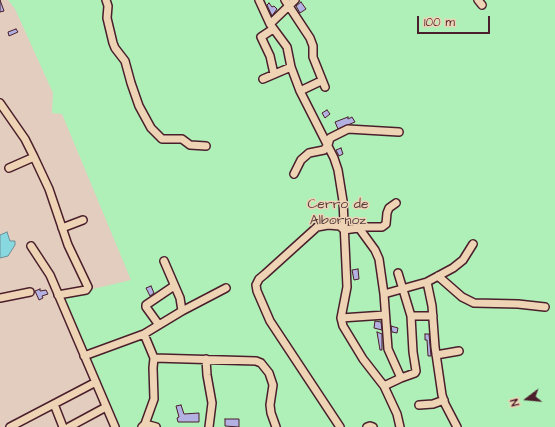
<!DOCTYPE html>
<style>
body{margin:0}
#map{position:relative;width:555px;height:427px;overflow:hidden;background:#e2cdbe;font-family:"Architects Daughter",sans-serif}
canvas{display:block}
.north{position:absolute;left:507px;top:379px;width:40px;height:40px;-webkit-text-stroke:3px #eed4b5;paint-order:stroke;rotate:254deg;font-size:11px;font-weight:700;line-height:16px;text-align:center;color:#4a1f2b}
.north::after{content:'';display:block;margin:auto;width:14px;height:18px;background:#4a1f2b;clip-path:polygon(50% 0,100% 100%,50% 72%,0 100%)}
.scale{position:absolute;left:417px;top:16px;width:73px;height:18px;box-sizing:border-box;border:2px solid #4a1f2b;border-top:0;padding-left:5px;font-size:12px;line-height:14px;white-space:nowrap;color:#4a1f2b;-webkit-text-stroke:3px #eed4b5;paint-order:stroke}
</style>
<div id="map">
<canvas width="555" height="427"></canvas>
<div class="north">N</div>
<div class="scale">100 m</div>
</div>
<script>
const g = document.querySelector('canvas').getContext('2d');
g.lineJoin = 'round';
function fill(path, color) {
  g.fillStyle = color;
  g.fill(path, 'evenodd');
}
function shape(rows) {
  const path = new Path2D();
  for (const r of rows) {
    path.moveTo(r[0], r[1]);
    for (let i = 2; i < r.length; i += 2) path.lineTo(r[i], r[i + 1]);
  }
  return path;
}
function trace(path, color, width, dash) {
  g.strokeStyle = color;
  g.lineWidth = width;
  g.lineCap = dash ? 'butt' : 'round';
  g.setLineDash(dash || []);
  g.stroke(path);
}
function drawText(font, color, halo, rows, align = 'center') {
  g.font = font + ' "Architects Daughter",sans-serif';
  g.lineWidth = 3;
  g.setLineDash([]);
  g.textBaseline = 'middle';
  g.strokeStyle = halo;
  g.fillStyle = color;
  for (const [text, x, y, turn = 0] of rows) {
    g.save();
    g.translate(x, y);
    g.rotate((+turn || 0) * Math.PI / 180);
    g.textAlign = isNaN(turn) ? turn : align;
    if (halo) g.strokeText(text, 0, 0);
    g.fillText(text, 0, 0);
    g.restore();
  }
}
fill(shape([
 [8,0,555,0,555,427,116,427,64,296,131,280,62,114,52,113,53,93,15,9]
]), '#aff0b9');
const water = shape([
 [7,232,10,241,15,241,15,245,8,256,0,258,0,235,7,232]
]);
fill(water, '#87d8df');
trace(water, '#6f8e97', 1);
const building = shape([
 [0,0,4,11,0,12,0,0],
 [301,2,306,9,300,13,296,6,301,2],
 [269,3,272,7,274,6,277,9,272,16,267,5,269,3],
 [16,29,18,32,9,36,8,32,16,29],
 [327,110,330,114,325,118,322,113,327,110],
 [348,117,348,119,352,117,355,122,338,129,335,122,348,117],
 [341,148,343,154,339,156,336,150,341,148],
 [358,269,359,279,354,280,352,270,358,269],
 [151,286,154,293,150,296,146,288,151,286],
 [40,289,40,291,46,290,48,294,42,296,43,298,39,300,35,291,40,289],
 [375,321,381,322,382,330,374,328,375,321],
 [391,326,398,328,397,333,392,332,391,326],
 [377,332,382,334,382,350,380,350,377,332],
 [425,334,429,334,431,356,428,356,427,340,425,340,425,334],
 [181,405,184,414,199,413,199,422,178,422,177,418,179,417,176,406,181,405],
 [225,419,239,419,239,427,225,426,225,419]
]);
fill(building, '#b3b1e2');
trace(building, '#4a1f2b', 1);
const minor = shape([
 [106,0,108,6,107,18,113,43,115,48,125,61,131,83,139,106,151,128,162,139,182,139,190,145,206,146],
 [259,0,270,24,287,47,291,67,300,91,334,158,338,170,343,201,347,287,341,318,343,326,363,359,384,386,397,414,400,427],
 [285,0,310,38,313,46,313,57,325,87],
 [478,0,482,5],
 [270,24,295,0],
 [273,29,261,37,270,56,274,74],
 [263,79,291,67],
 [300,91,321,81],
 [0,103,25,139,34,157,49,189,68,245,88,287,86,290,58,295],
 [9,168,34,157],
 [294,174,301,160,309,153,324,150,328,145,330,138,348,129,399,132],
 [62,228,83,220],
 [359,228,375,250,379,259,384,294,388,349,401,378,384,386],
 [31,246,50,275,115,427],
 [164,261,180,298,182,311],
 [398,273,411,316,413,352,416,371,415,373,401,378],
 [438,276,462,297,474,303,518,304,545,307],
 [427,282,432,306,435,347,442,395,445,404,457,427],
 [384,294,427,282,453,268,463,260,473,244],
 [0,298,30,292],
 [411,316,433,316],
 [341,318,385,315],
 [159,325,146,307,146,305,174,286],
 [436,355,459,351],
 [84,356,144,334,182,311,226,288],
 [154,358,256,361,261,363,269,373,273,385,270,405,271,413,276,427],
 [206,359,207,375,212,403,209,427],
 [54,404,63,427],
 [419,405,433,404,444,400],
 [145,424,156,427],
 [10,427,96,382],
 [69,427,106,407],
 [142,427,145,424,154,399,153,368,154,358,144,334],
 [340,427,270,321,257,291,256,285,259,279,265,274,317,227,328,225,340,226,344,230,365,227,382,227,386,224,387,213,389,208,396,203],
 [367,427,370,426,373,427]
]);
trace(minor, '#4a1f2b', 10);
trace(minor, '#eed4b5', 7);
drawText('14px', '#593e40', '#eed4b5', [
 ["Cerro de",338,205],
 ["Albornoz",338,221]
]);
</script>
